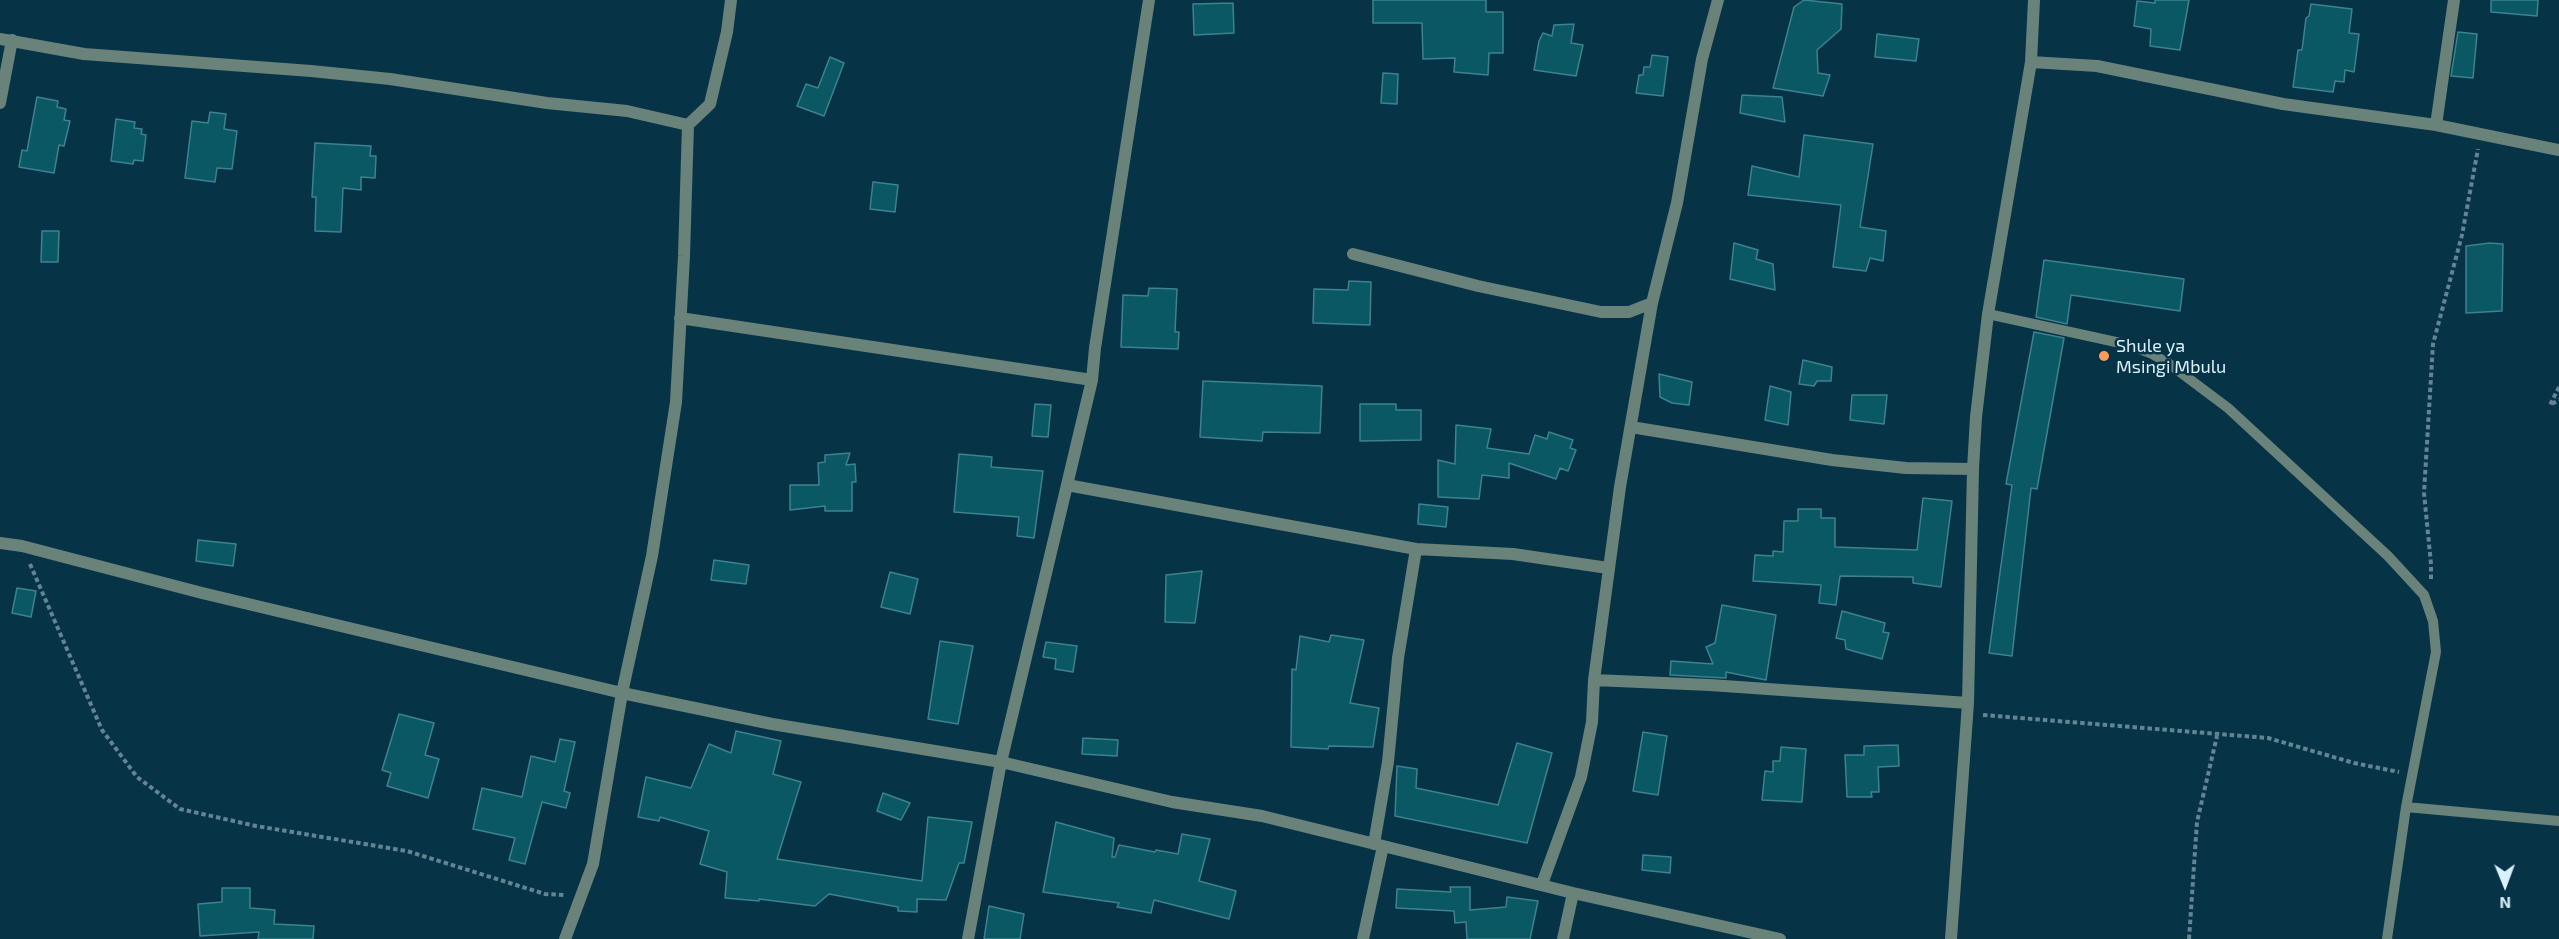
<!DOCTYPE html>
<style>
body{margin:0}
#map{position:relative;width:2559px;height:939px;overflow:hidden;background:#073346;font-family:"Exo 2",sans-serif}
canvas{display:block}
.north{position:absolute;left:2475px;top:855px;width:60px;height:60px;-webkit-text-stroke:4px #073346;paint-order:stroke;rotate:179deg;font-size:16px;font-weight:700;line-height:24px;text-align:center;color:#daf0fc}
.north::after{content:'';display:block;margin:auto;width:21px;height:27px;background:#daf0fc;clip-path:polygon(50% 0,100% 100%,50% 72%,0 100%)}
</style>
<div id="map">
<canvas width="2559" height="939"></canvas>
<div class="north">N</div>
</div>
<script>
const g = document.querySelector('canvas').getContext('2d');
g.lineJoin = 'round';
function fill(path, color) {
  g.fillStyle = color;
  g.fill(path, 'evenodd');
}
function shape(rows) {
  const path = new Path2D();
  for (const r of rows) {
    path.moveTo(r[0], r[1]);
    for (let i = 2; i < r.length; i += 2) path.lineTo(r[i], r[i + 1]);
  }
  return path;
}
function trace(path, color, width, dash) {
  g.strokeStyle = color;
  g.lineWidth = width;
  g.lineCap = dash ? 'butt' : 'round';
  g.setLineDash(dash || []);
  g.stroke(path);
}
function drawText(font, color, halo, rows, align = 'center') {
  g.font = font + ' "Exo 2",sans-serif';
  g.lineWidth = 5;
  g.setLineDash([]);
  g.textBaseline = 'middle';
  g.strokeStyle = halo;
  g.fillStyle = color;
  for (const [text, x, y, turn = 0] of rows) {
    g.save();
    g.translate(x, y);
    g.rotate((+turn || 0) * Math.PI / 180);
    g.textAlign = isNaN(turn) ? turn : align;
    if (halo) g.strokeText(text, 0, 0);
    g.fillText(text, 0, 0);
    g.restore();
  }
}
const building = shape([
 [1373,0,1486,0,1486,12,1503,12,1503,53,1489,53,1488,75,1454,72,1455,58,1423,59,1422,23,1373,23,1373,0],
 [1804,0,1842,4,1841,29,1817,50,1818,73,1830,75,1823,96,1773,88,1794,7,1804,0],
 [2155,0,2189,0,2180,50,2150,46,2151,29,2134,26,2137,1,2155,3,2155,0],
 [2491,0,2538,0,2537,16,2491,12,2491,0],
 [1233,3,1234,33,1194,35,1193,4,1233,3],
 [2311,4,2352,9,2349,33,2359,34,2354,72,2345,70,2344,82,2335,81,2333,92,2293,87,2298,50,2302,50,2306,18,2309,16,2311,4],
 [1574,24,1571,43,1583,45,1576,76,1534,70,1539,41,1543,33,1552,36,1554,25,1574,24],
 [2458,32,2477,34,2473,78,2451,76,2458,32],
 [1877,34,1919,39,1916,61,1875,57,1877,34],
 [1652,55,1668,57,1663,96,1636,93,1639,75,1643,75,1644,67,1650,67,1652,55],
 [830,57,844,63,824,116,797,106,806,84,818,88,830,57],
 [1383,73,1398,74,1397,104,1381,103,1383,73],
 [1742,95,1782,97,1785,122,1740,113,1742,95],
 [37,97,58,101,57,107,66,109,64,120,70,121,64,146,59,145,54,173,19,167,22,150,27,151,37,97],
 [210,112,226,114,224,129,237,131,232,169,217,168,215,182,185,178,192,121,208,123,210,112],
 [116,119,135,122,134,128,142,129,141,134,146,135,143,161,134,160,133,164,111,161,116,119],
 [1804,135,1873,144,1860,227,1886,231,1883,261,1870,258,1866,271,1833,267,1841,205,1748,195,1752,166,1799,177,1804,135],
 [315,143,371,146,370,156,376,156,375,178,361,177,361,190,343,188,341,232,315,231,316,197,312,197,315,143],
 [873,182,898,185,895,212,870,209,873,182],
 [42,231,59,231,58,262,41,262,42,231],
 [1734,243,1758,250,1756,259,1773,264,1775,290,1730,279,1734,243],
 [2490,243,2503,244,2502,311,2466,313,2466,246,2490,243],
 [2044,260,2184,279,2180,311,2071,295,2067,324,2036,317,2044,260],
 [1349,281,1371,282,1370,325,1313,323,1314,289,1348,290,1349,281],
 [1149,288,1177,289,1175,332,1179,332,1178,349,1121,347,1123,295,1148,296,1149,288],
 [2034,332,2064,338,2037,489,2031,488,2012,656,1989,653,2012,485,2006,484,2034,332],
 [1803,360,1832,367,1831,381,1817,381,1814,386,1799,384,1803,360],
 [1659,374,1692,382,1689,405,1672,403,1660,397,1659,374],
 [1203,381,1322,386,1320,433,1263,432,1262,441,1200,437,1203,381],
 [1770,386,1791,392,1788,425,1765,420,1770,386],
 [1852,395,1887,395,1884,424,1850,420,1852,395],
 [1035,404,1051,405,1048,437,1032,436,1035,404],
 [1360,404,1396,404,1396,410,1421,410,1421,440,1360,441,1360,404],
 [1456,425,1491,429,1487,448,1529,454,1535,435,1547,439,1549,432,1573,440,1570,448,1576,450,1568,471,1560,468,1556,479,1509,463,1509,478,1482,475,1479,499,1438,497,1438,460,1455,464,1456,425],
 [850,453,846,465,855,464,856,482,852,482,852,511,825,511,825,506,790,510,790,485,819,485,818,463,825,462,825,455,850,453],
 [959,454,992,457,991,467,1043,471,1034,538,1017,536,1019,517,954,512,959,454],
 [1923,498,1952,501,1941,587,1913,583,1913,577,1840,576,1836,605,1819,603,1821,585,1753,581,1755,555,1773,556,1773,551,1783,552,1784,521,1798,521,1798,509,1821,509,1821,518,1835,518,1835,547,1917,550,1923,498],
 [1419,504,1448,507,1446,527,1418,524,1419,504],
 [198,540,236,544,233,566,196,561,198,540],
 [714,560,749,565,746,584,711,580,714,560],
 [1202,571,1195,623,1165,622,1166,575,1202,571],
 [890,572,918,579,910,614,881,607,890,572],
 [17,588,36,591,31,617,12,613,17,588],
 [1722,605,1776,615,1766,680,1726,672,1726,678,1670,675,1671,661,1713,664,1706,647,1715,643,1722,605],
 [1842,611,1885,623,1883,632,1889,633,1882,659,1846,649,1845,640,1836,638,1842,611],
 [1331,635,1364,640,1350,703,1379,708,1373,747,1329,746,1328,749,1291,747,1292,669,1296,670,1300,636,1329,642,1331,635],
 [940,641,973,646,958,724,928,719,940,641],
 [1046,642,1077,646,1073,672,1055,669,1056,659,1043,657,1046,642],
 [399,714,434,723,425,755,439,759,428,798,387,786,391,773,382,770,399,714],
 [736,731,781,741,773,774,801,782,777,859,922,881,928,817,972,822,964,863,959,863,946,900,917,899,917,912,898,911,898,907,829,894,815,906,759,899,759,901,725,898,727,872,700,864,709,831,660,817,659,821,638,817,646,777,691,788,709,744,731,753,736,731],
 [1643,732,1667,736,1658,795,1633,791,1643,732],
 [1083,738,1118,740,1117,756,1082,754,1083,738],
 [560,739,575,742,564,791,570,793,566,808,542,802,525,864,509,860,515,838,473,829,482,788,522,797,531,756,555,762,560,739],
 [1517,743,1552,753,1527,843,1395,816,1397,766,1417,769,1416,788,1498,805,1517,743],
 [1898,745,1899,766,1878,767,1879,792,1871,792,1872,797,1847,797,1845,755,1864,755,1864,746,1898,745],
 [1781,747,1806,749,1802,802,1762,800,1765,771,1773,772,1773,761,1780,761,1781,747],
 [883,793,910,803,901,820,877,811,883,793],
 [1056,822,1114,838,1112,857,1115,857,1119,845,1155,852,1156,850,1178,854,1182,834,1210,839,1199,881,1236,891,1229,919,1154,900,1151,913,1117,907,1119,903,1043,892,1056,822],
 [1643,855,1671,857,1670,873,1642,870,1643,855],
 [1450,887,1470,887,1470,910,1506,907,1507,897,1538,901,1530,939,1467,939,1466,922,1455,923,1454,911,1396,908,1397,889,1451,892,1450,887],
 [222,888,250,888,250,908,275,910,274,924,314,926,313,939,258,939,259,932,200,936,198,904,222,902,222,888],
 [989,906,1024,914,1020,939,984,939,989,906]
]);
fill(building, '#095864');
trace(building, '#3e828f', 1.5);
trace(shape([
 [2559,387,2550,405,2559,400],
 [30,564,102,730,137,777,180,809,256,826,407,851,545,894,565,895],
 [2431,579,2431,564,2424,493,2433,344,2462,235,2478,149],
 [1983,715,2268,738,2354,763,2399,772],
 [2189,939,2197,822,2217,736]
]), '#628494', 4, [4.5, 3]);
trace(shape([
 [1988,314,2125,344,2150,353,2168,363,2228,408,2388,556,2424,595,2433,621,2436,652,2406,807,2387,939],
 [2406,807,2559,821]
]), '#6a837a', 10);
trace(shape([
 [0,39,84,54,311,71,390,79,547,103,627,111,688,125,684,256,676,402,652,556,622,693,593,864,565,939],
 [2031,62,2097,66,2283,104,2436,125,2559,150],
 [0,103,12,40],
 [688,125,710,104,727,32,731,0],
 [2436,125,2454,0],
 [1353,254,1478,286,1601,312,1629,312,1652,303],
 [680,318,1092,380],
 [1631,427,1832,460,1906,468,1973,469],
 [1067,485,1416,549,1513,554,1608,568],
 [0,543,22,546,202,593,622,693,772,724,1001,762,1172,802,1262,816,1573,893,1780,939],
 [1594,680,1710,685,1968,703],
 [1374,844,1388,762,1398,658,1416,549],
 [1542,884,1581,777,1592,722,1594,680,1620,487,1652,303,1677,203,1702,59,1718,0],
 [968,939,1001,762,1092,380,1095,348,1149,0],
 [1363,939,1383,846],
 [1563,939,1573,893],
 [1951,939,1968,703,1973,469,1976,417,1988,314,2031,62,2034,0]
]), '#6a837a', 12);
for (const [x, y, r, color] of [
 [2104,356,6,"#ff9b5a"]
]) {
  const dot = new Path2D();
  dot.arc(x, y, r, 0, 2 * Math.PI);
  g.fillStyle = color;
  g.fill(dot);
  trace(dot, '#073346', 2);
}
drawText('18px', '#daf0fc', '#073346', [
 ["Shule ya",2116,346],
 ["Msingi Mbulu",2116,367]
], 'left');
</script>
